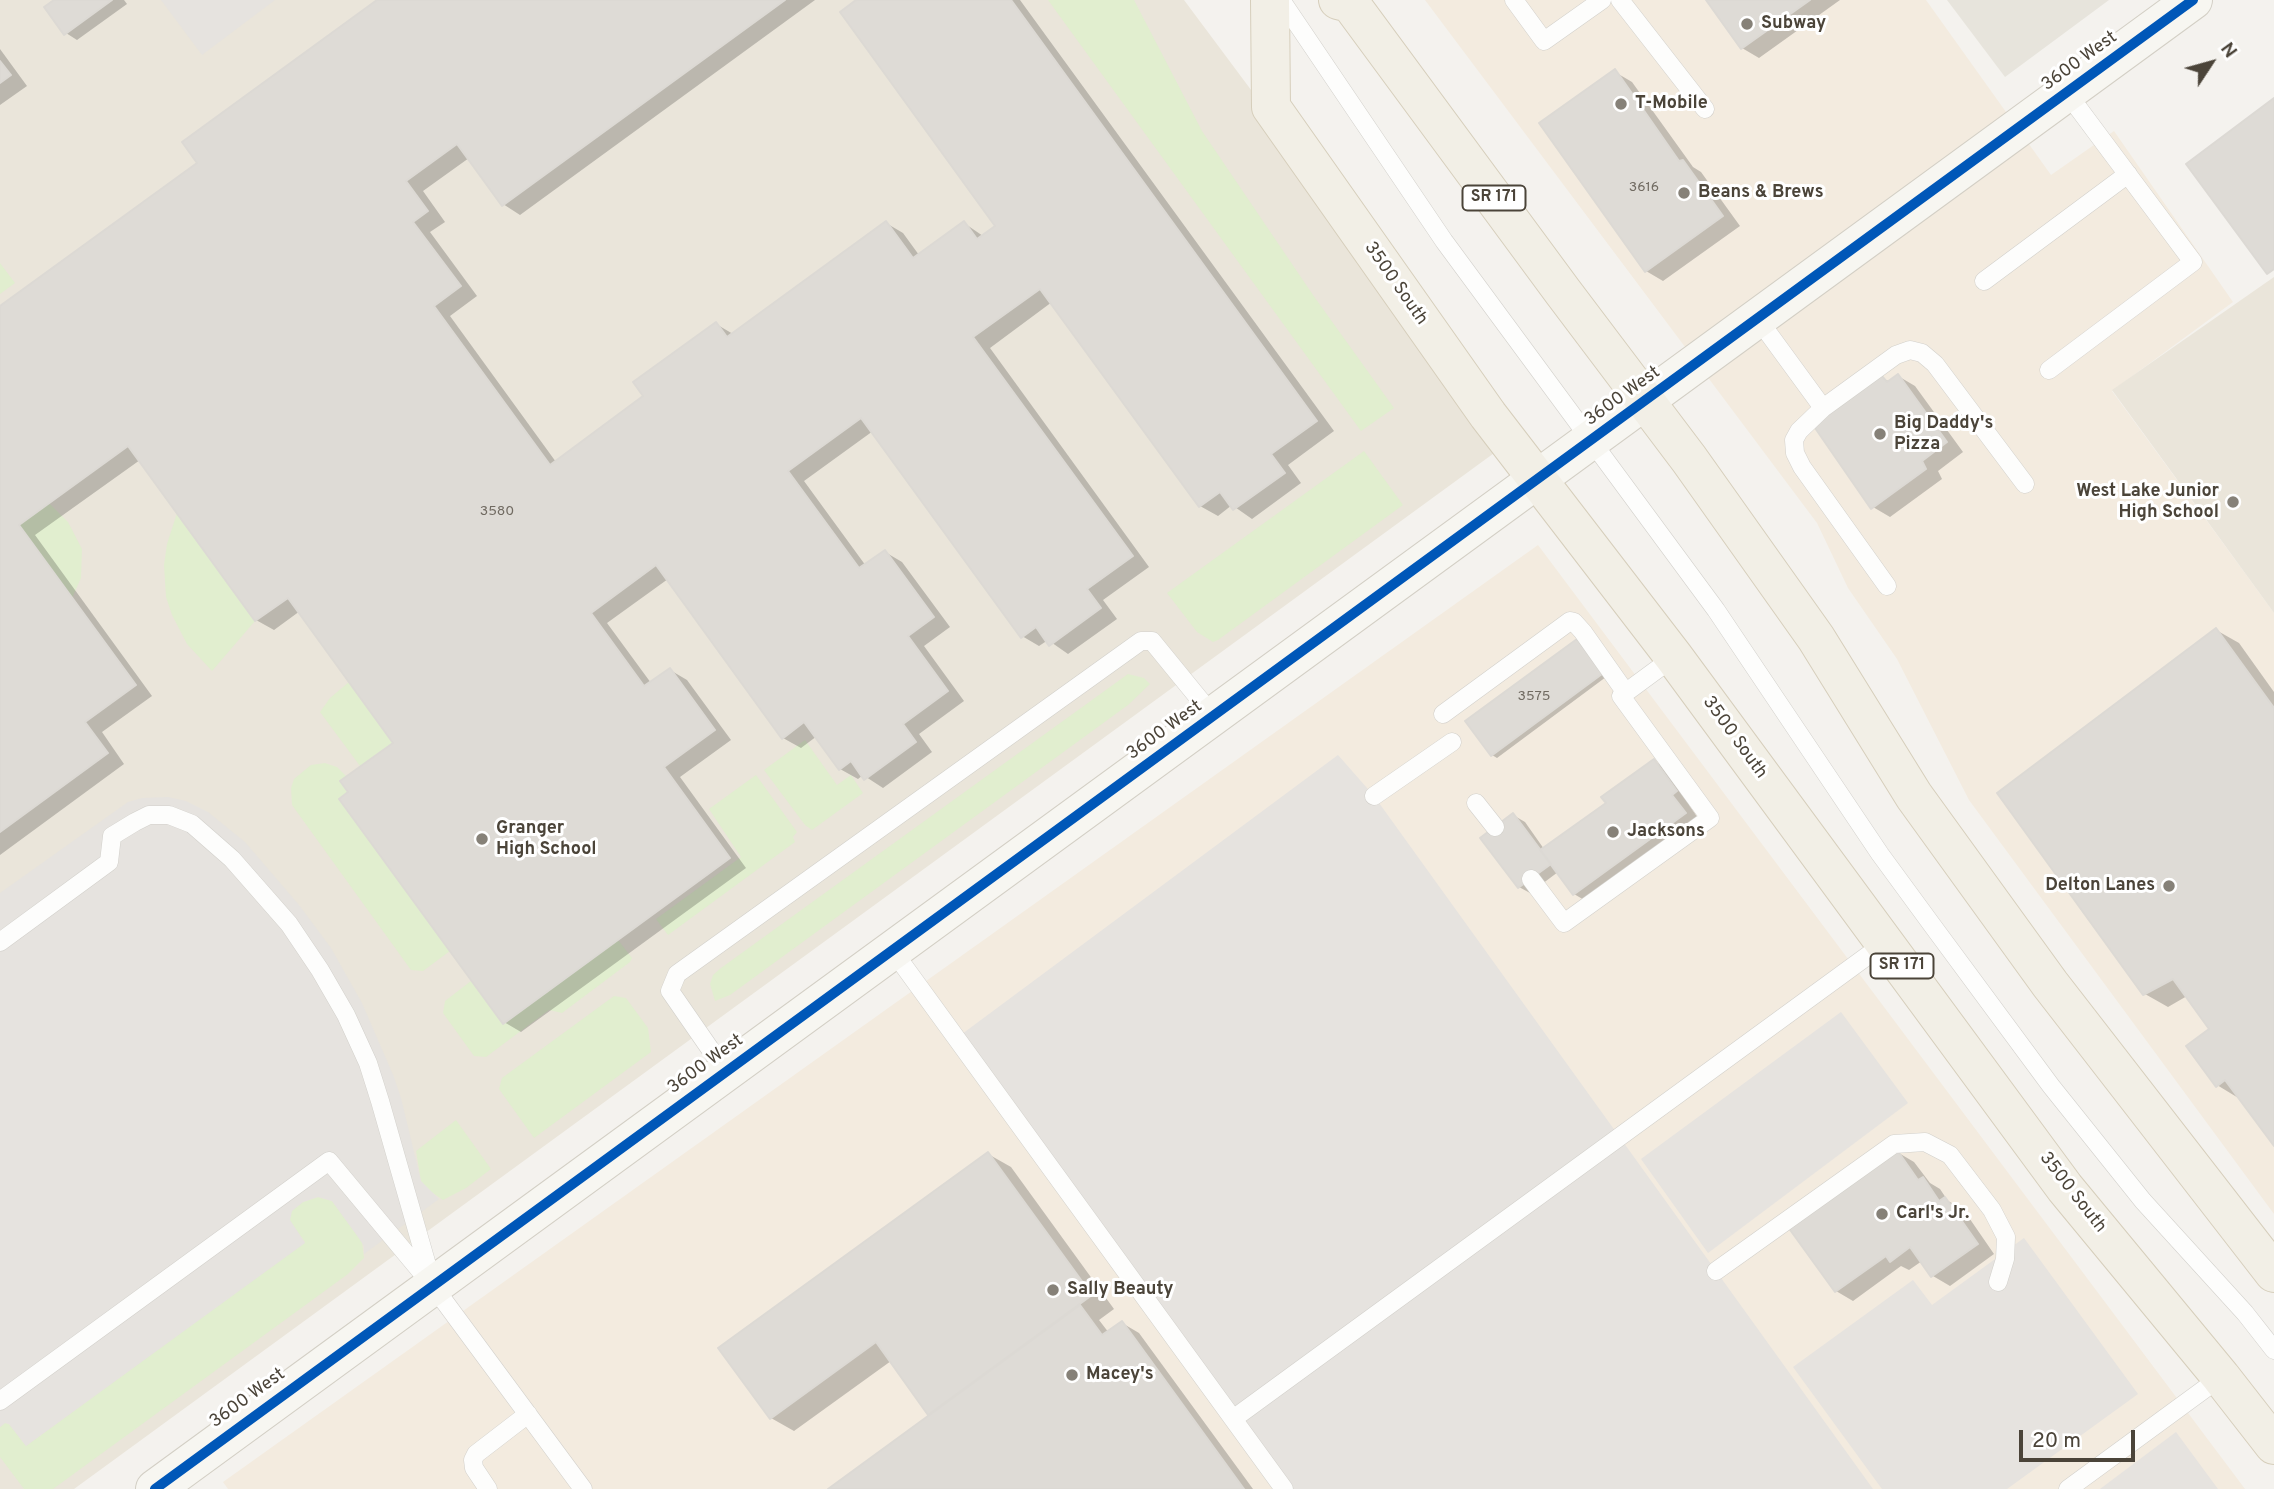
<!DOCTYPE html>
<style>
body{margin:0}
#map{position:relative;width:2274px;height:1489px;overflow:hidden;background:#f4f2ee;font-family:Overpass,sans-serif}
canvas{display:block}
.north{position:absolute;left:2176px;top:28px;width:70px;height:70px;-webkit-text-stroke:5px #fff;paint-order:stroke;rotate:54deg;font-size:19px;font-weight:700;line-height:28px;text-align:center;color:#4b4439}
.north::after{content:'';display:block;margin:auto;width:24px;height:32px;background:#4b4439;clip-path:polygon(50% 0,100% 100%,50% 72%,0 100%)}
.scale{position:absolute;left:2019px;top:1430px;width:116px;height:32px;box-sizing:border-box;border:4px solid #4b4439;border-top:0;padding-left:9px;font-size:21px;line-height:24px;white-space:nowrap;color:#4b4439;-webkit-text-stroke:5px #fff;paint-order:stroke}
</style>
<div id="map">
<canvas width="2274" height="1489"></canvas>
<div class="north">N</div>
<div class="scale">20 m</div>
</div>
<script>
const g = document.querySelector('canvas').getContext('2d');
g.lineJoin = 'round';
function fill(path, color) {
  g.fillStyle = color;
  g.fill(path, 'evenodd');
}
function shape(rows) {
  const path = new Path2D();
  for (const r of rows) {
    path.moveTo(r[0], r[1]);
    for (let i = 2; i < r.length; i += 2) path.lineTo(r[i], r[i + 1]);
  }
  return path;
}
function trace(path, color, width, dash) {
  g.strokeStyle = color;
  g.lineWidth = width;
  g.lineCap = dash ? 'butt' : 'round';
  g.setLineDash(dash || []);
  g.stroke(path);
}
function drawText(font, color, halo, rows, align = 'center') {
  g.font = font + ' Overpass,sans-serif';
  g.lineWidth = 6;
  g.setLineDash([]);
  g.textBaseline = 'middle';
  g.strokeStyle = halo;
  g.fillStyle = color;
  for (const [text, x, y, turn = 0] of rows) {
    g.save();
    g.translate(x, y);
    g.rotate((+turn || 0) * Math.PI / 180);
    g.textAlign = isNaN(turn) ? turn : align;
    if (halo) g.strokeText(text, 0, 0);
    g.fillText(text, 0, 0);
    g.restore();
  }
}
fill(shape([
 [1947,0,2109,0,2005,77]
]), '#e7e4dc');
fill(shape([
 [1425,0,1926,0,2051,175,2114,131,2233,302,2112,391,2274,613,2274,1214,1969,800,1897,659,1848,588,1817,523],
 [1538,545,2245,1489,228,1489,223,1482]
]), '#f3ebdf');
fill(shape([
 [0,0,1184,0,1512,440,74,1489,0,1489],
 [2274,277,2274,613,2112,390]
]), '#eae5da');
fill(shape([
 [1048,0,1134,0,1202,131,1313,295,1394,408,1361,431],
 [0,263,15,283,0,294],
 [1364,451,1403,505,1218,640,1213,642,1197,632,1167,593],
 [49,503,68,522,82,549,81,578,72,598,19,525],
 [177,513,255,621,212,671,187,644,172,615,166,597,164,565,167,544],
 [1128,674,1144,678,1150,684,1128,705,730,995,715,1001,710,984,713,975,721,968],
 [349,682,393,743,360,766,320,712,330,698],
 [805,740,837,785,851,775,863,793,812,830,805,825,764,770],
 [325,763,337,767,347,777,348,792,339,799,450,951,423,971,411,970,292,805,291,788,294,779,311,765],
 [756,775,797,832,793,837,795,842,668,935,656,919,741,857,709,809],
 [618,940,632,958,630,962,562,1013,549,1010,486,1057,474,1056,443,1013,445,1001,471,981,503,1024],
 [614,996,626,998,648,1028,651,1052,534,1138,499,1089,502,1078],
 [456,1120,491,1169,466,1188,443,1200,427,1189,421,1181,416,1151],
 [318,1197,332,1201,362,1242,364,1258,348,1274,53,1489,24,1489,0,1457,0,1427,5,1423,9,1424,26,1446,305,1242,289,1220,291,1211,303,1202]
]), '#e1eecf');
fill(shape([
 [161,0,275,0,202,55],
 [1338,755,1374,796,1873,1489,1288,1489,958,1037],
 [168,797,186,801,208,812,245,842,299,905,331,948,362,1003,394,1077,401,1098,421,1181,439,1199,364,1254,364,1246,358,1237,332,1201,318,1197,303,1202,292,1211,290,1220,305,1243,26,1446,9,1424,5,1423,0,1427,0,893,128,802,142,798],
 [1841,1012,1908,1103,1708,1253,1641,1159],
 [2024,1238,2138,1394,2007,1489,1882,1489,1793,1367,1913,1280,1932,1305],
 [2176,1432,2218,1489,2100,1489]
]), '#e6e3df');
fill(shape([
 [57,0,124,0,127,4,77,40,66,33],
 [380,0,815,0,520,215,503,204,469,158,423,191,445,222,430,232,477,296,450,316,556,462,646,396,716,324,733,334,886,223,903,233,919,255,964,223,983,236,997,226,859,0,1020,0,1334,431,1288,465,1301,483,1252,519,1232,505,1218,516,1200,506,1052,302,990,348,1149,567,1103,600,1117,619,1068,654,1048,640,1039,646,1022,636,873,431,804,481,866,566,885,552,902,562,950,627,924,646,964,701,919,734,932,752,883,788,863,775,858,779,840,769,817,736,801,748,783,738,668,579,607,623,651,683,670,670,687,680,731,740,680,777,746,868,521,1032,504,1022,395,743,300,611,274,630,256,620,140,460,35,535,152,696,102,732,124,764,0,855,0,309,200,164],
 [1708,0,1840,0,1759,58,1742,48],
 [0,49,27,86,0,105],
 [1615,72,1632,82,1693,167,1701,172,1740,226,1663,281,1646,271],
 [1898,376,1915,386,1963,452,1938,471,1942,479,1890,517,1873,507,1881,377,1890,382],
 [2216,630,2239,643,2274,692,2274,1143,2240,1099,2217,1085,2212,1030,2187,996,2168,1007,2145,994],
 [1577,641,1582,644,1606,677,1497,758,1492,755],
 [1654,761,1671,771,1693,801,1689,805,1702,824,1591,904,1574,894,1558,872,1530,893,1519,887,1513,815,1525,822,1544,849,1608,803],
 [1897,1152,1914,1162,1930,1183,1940,1189,1948,1201,1963,1209,1994,1254,1950,1286,1933,1276,1922,1261,1909,1270,1901,1266,1853,1301,1836,1291],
 [988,1154,1011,1167,1114,1309,1099,1320,1109,1333,1122,1323,1139,1333,1253,1489,831,1489,932,1415,891,1361,794,1431,771,1418]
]), '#0003');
const building = shape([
 [54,0,112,0,64,35,44,7,54,0],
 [377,0,785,0,502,206,457,144,406,181,428,211,413,222,461,286,434,306,550,465,643,396,633,382,716,322,727,337,886,221,913,258,964,221,977,239,995,226,840,12,856,0,1011,0,1317,421,1271,454,1285,473,1233,510,1220,492,1199,507,1040,289,973,337,1133,556,1087,589,1101,608,1049,646,1036,627,1021,638,861,418,788,471,859,568,885,550,934,617,908,636,948,691,903,724,916,742,864,780,851,761,839,770,804,722,782,739,656,565,591,613,644,686,670,668,715,730,664,767,730,858,503,1024,339,799,348,792,340,781,393,743,288,598,255,621,128,446,19,525,136,685,85,722,108,753,0,832,0,306,197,163,182,142,377,0],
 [1706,0,1810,0,1741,49,1706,0],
 [0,61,11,75,0,83,0,61],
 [1615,69,1679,161,1683,160,1723,216,1645,272,1539,123,1615,69],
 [2274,98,2274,269,2267,274,2186,164,2274,98],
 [1898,374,1947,442,1922,461,1926,469,1871,509,1813,425,1881,375,1887,382,1898,374],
 [2216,628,2274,708,2274,1146,2225,1080,2216,1087,2186,1046,2209,1029,2173,979,2143,995,1997,793,2216,628],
 [1577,639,1602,674,1491,756,1465,721,1577,639],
 [1654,759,1677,791,1672,795,1686,813,1573,895,1540,850,1606,803,1601,797,1654,759],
 [1513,813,1551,864,1518,888,1480,838,1513,813],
 [1897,1150,1918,1180,1923,1177,1939,1201,1945,1197,1978,1244,1931,1277,1910,1247,1890,1262,1886,1256,1835,1292,1788,1227,1897,1150],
 [988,1152,1092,1295,928,1415,876,1342,770,1419,718,1348,988,1152],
 [1080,1305,1102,1335,1122,1321,1244,1489,828,1489,1080,1305]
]);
fill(building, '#dedbd6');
trace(building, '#dcd9d4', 2);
const lane = shape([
 [1281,0,1444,241,1716,610,1880,854,1932,925,2051,1086,2143,1201,2245,1313,2274,1350],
 [1514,0,1544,41,1602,0],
 [1620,0,1705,109],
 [1984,281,2128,174],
 [1758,319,1823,408],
 [2049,370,2193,262,2067,93],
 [1887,586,1802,467,1795,453,1794,440,1799,431,1823,408,1896,355,1910,350,1922,353,1935,364,2025,484],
 [1443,714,1570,621,1574,622,1583,632,1626,693],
 [1374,796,1452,742],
 [1476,803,1495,827],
 [1531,879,1564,923,1710,818,1621,696,1674,657],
 [0,942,109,862,112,836,135,822,149,815,169,815,192,824,232,859,289,924,320,970,346,1015,368,1063,380,1101,431,1279],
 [893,951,1284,1489],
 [726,1072,670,991,677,974,1141,641,1152,641,1214,717],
 [1716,1271,1894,1144,1925,1142,1950,1155,1992,1210,2006,1237,2005,1259,1998,1282],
 [0,1401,329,1161,433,1286,583,1489],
 [1233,1419,1885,943],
 [488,1489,474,1468,473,1460,476,1454,528,1414],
 [2068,1489,2221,1377]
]);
const secondary = shape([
 [155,1489,2193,0]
]);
const primary = shape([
 [1270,0,1271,107,1488,415,1674,657,2065,1188,2221,1377,2274,1445],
 [1338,0,1350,3,1563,292,1689,459,1816,638,1914,796,2050,984,2274,1273]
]);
trace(lane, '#d2d0cb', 19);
trace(secondary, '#d3cfc5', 40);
trace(primary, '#d6cebb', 40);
trace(lane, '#fdfdfc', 18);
trace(secondary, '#f7f6f1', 38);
trace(primary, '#f2efe6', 38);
trace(shape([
 [155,1489,2193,0]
]), '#0057b8', 10);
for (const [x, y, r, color] of [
 [1747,24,7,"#868178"],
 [1621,104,7,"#868178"],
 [1684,193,7,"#868178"],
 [1880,434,7,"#868178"],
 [2233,502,7,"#868178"],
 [1613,832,7,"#868178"],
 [482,839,7,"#868178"],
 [2169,886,7,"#868178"],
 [1882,1214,7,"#868178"],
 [1053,1290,7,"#868178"],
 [1072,1375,7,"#868178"]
]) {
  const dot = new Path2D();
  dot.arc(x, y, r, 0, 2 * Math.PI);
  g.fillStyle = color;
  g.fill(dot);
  trace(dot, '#fff', 2.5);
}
drawText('14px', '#706a61', null, [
 ["3616",1644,188],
 ["3580",497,512],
 ["3575",1534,697]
]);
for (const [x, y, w] of [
 [1494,198,63],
 [1902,966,63]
]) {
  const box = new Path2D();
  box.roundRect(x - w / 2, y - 12.5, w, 25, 5);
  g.fillStyle = '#fff';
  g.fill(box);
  trace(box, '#4b4439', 2);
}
drawText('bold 16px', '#4b4439', null, [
 ["SR 171",1494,198],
 ["SR 171",1902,966]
]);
drawText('bold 18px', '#4b4439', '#fff', [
 ["Subway",1761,24],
 ["T-Mobile",1635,104],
 ["Beans & Brews",1698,193],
 ["Big Daddy's",1894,424],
 ["Pizza",1894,445],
 ["West Lake Junior",2219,492,"right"],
 ["High School",2219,513,"right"],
 ["Granger",496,829],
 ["High School",496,850],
 ["Jacksons",1627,832],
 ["Delton Lanes",2155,886,"right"],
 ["Carl's Jr.",1896,1214],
 ["Sally Beauty",1067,1290],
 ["Macey's",1086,1375]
], 'left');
drawText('18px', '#4b4439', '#fff', [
 ["3600 West",2080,62,-36],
 ["3500 South",1395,284,55],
 ["3600 West",1623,397,-36],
 ["3600 West",1165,731,-36],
 ["3500 South",1734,738,54],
 ["3600 West",706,1065,-36],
 ["3500 South",2072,1193,52],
 ["3600 West",248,1399,-36]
]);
</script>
